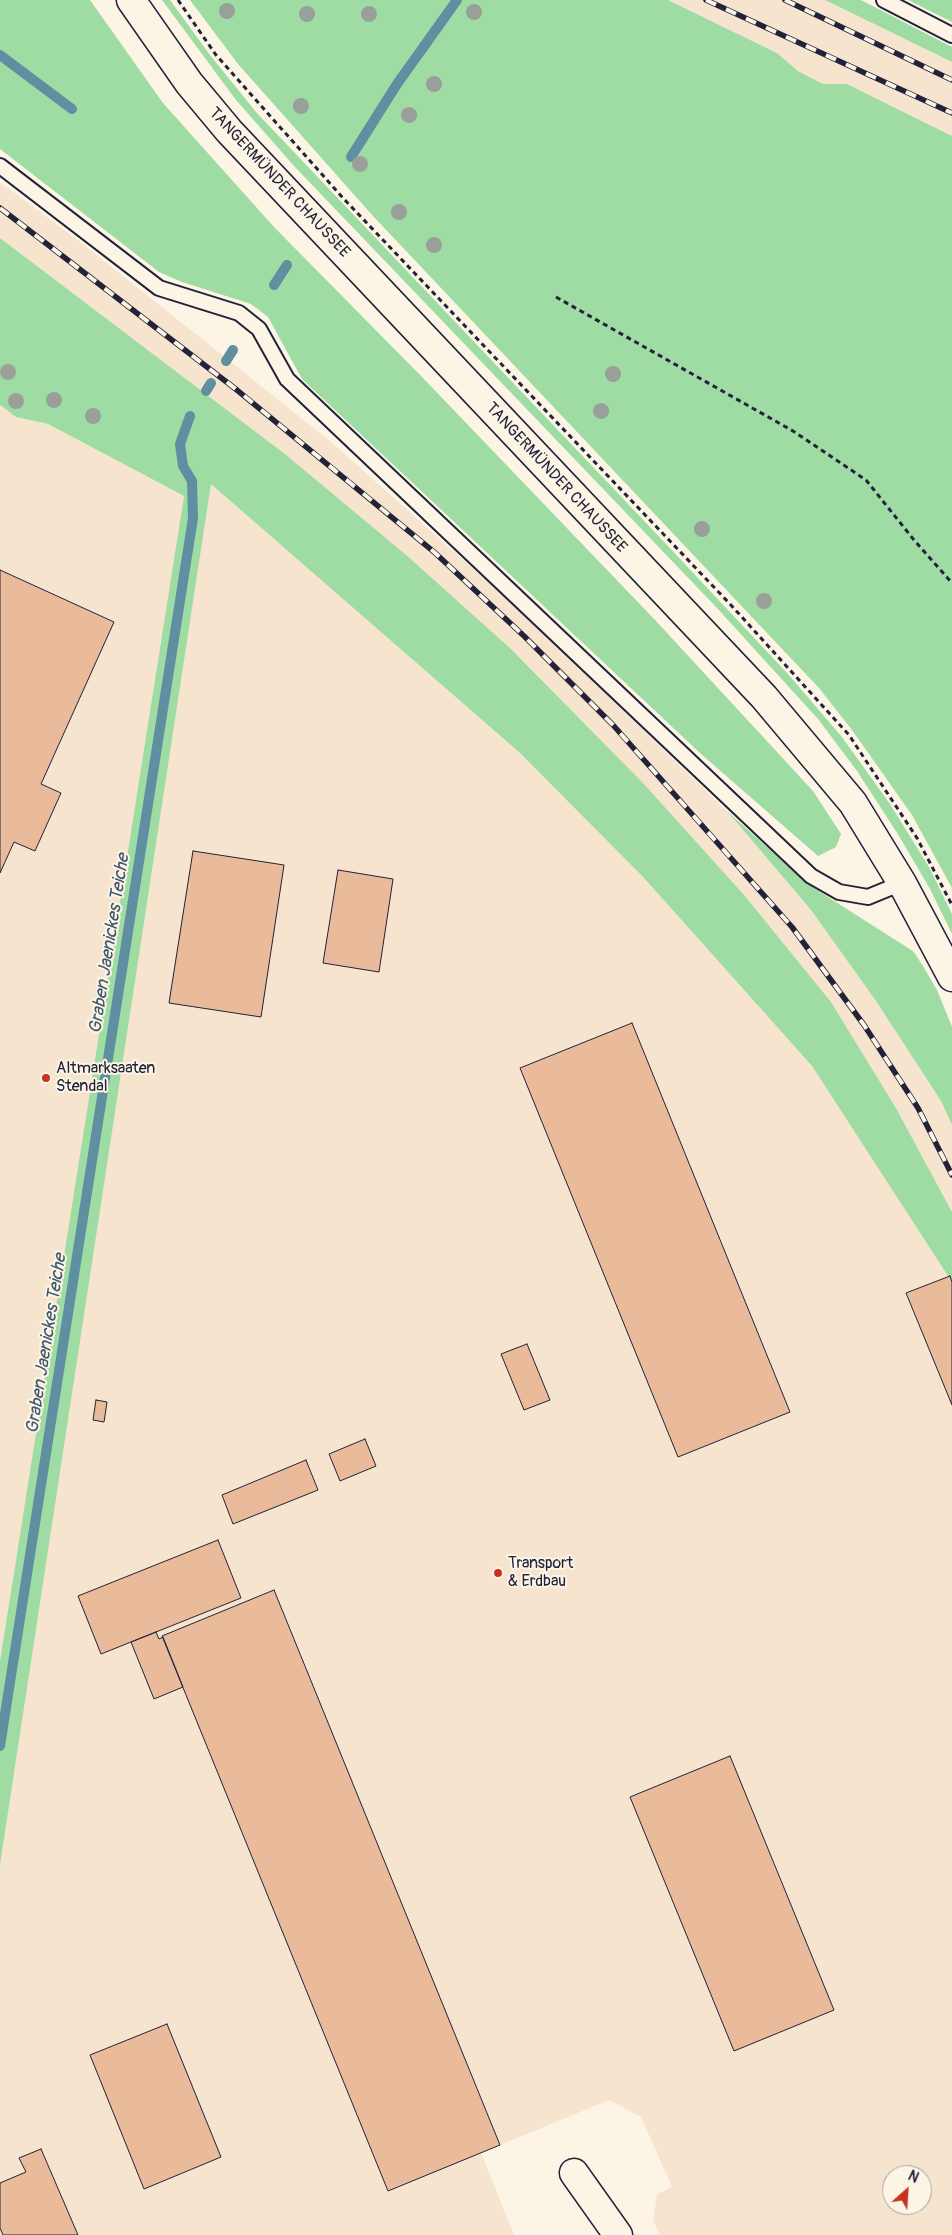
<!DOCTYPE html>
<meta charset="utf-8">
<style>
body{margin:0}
#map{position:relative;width:952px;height:2235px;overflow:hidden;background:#fcf5e5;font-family:Pangolin,sans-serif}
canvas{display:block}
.north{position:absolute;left:882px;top:2165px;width:50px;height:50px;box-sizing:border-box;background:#fcf5e5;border:1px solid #a5a1a1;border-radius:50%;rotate:26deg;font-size:14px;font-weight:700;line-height:20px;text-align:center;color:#22223b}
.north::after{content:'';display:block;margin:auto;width:18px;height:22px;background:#c8321e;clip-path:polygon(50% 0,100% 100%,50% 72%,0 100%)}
</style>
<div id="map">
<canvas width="952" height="2235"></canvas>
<div class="north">N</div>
</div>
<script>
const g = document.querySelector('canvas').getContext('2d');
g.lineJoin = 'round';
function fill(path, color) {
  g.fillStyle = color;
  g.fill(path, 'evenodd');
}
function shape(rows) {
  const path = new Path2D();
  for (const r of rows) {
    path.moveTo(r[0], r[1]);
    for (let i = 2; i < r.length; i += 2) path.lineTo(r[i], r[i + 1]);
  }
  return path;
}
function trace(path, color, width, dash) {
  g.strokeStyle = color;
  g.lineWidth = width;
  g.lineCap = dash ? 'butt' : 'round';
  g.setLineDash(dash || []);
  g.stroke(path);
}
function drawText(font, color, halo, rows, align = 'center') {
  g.font = font + ' Pangolin,sans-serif';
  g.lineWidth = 4;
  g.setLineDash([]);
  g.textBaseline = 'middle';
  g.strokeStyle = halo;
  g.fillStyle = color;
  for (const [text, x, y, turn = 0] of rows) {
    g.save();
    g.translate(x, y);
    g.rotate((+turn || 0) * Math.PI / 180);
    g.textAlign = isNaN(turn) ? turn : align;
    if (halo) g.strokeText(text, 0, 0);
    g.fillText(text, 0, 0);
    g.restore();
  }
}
fill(shape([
 [668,0,825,0,952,62,952,136,847,84,823,84,798,71,777,53],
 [0,182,79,241,329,440,518,609,727,811,811,910,876,1001,941,1101,952,1125,952,1212,896,1108,831,1002,745,896,644,784,511,649,285,454,0,238],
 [0,405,16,417,48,424,184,496,0,1661],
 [211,483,520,753,644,878,812,1066,950,1276,952,1282,952,2235,660,2235,653,2220,657,2194,672,2187,641,2117,609,2100,481,2153,514,2235,0,2235,0,1865],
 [892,2175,922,2175,922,2205,892,2205]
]), '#f7e4cf');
fill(shape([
 [0,0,90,0,163,103,274,227,423,378,656,621,813,791,841,834,836,847,818,856,701,754,302,379,268,317,251,304,182,282,159,272,0,149],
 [162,0,170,0,210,55,256,112,667,545,788,674,842,737,890,804,929,867,952,914,952,934,930,889,899,836,857,771,818,719,717,608,294,166,236,100],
 [190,0,668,0,777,53,798,71,823,84,847,84,952,136,952,888,912,815,852,730,819,688,373,216,238,64],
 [825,0,861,0,952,47,952,62],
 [908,0,952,0,952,22],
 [0,238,285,454,405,554,511,649,644,784,745,896,831,1002,896,1108,952,1212,952,1282,812,1066,644,878,520,753,211,484,0,1865,0,1661,184,496,48,424,16,417,0,405],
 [727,811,809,885,913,951,923,966,937,990,952,1027,952,1125,941,1101,876,1001,811,910]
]), '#9fdca3');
trace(shape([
 [0,55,72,109],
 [351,157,397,84,457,0],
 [274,285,287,265],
 [226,361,233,350],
 [206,391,211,383],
 [0,1746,193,518,192,481,183,466,180,444,190,416]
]), '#5f8fa1', 10);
const building = shape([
 [0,570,114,622,41,784,61,793,35,851,14,842,0,873,0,570],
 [193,851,284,865,261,1017,169,1003,193,851],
 [338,870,393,879,379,972,323,963,338,870],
 [632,1023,790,1412,678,1457,520,1068,632,1023],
 [950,1276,952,1282,952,1405,906,1293,950,1276],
 [527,1344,550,1400,524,1410,501,1354,527,1344],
 [96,1400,107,1402,104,1422,93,1420,96,1400],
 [365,1439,376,1466,340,1481,329,1454,365,1439],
 [306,1460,318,1490,233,1524,222,1495,306,1460],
 [218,1540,241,1598,101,1654,78,1596,218,1540],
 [274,1590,500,2145,388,2191,162,1636,274,1590],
 [156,1632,159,1639,163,1637,183,1687,154,1699,131,1642,156,1632],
 [730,1756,834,2010,734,2051,630,1797,730,1756],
 [167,2024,221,2157,144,2189,90,2055,167,2024],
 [41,2149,78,2235,3,2235,0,2228,0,2183,26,2172,19,2158,41,2149]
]);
fill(building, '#eabb9b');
trace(building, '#22223b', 1);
const service = shape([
 [884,0,952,35],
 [0,166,159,288,239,313,259,329,287,379,811,876,839,892,868,897,902,883]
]);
const minor = shape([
 [574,2173,618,2235]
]);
const secondary = shape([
 [131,0,189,83,229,131,764,697,853,803,902,883,952,977]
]);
trace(service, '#22223b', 18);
trace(minor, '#22223b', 31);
trace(secondary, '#22223b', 31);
trace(shape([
 [178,0,216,55,343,198,730,604,849,735,917,838,952,905],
 [556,297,793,431,866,480,914,540,952,583]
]), '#22223b', 3, [5, 4]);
trace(service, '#fcf5e5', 14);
trace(minor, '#fcf5e5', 28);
trace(secondary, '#fcf5e5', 28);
const rail = shape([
 [706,0,952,113],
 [785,0,952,80],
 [0,208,237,390,433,551,524,636,613,725,792,927,864,1025,918,1108,952,1175]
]);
trace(rail, '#22223b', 5.5);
trace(rail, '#fcf5e5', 4, [11]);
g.fillStyle = '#99a099';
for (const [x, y] of [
 [227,11],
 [474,12],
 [307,14],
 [369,14],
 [434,84],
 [301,106],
 [409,115],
 [360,164],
 [399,212],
 [434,245],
 [8,372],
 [613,374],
 [54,400],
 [16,401],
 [601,411],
 [93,416],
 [702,529],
 [764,601]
]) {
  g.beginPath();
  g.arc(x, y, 8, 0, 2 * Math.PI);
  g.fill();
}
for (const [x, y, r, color] of [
 [46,1078,5,"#c8321e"],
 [498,1573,5,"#c8321e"]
]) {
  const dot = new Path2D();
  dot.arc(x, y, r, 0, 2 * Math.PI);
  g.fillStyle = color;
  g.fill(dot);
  trace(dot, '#fcf5e5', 2);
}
drawText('16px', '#22223b', '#fcf5e5', [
 ["TANGERMÜNDER CHAUSSEE",279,183,47],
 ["TANGERMÜNDER CHAUSSEE",556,478,47]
]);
drawText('16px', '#22223b', '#fcf5e5', [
 ["Altmarksaaten",56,1069],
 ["Stendal",56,1087],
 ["Transport",508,1564],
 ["& Erdbau",508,1582]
], 'left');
drawText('italic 18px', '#41586e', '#fcf5e5', [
 ["Graben Jaenickes Teiche",110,944,-81],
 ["Graben Jaenickes Teiche",47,1344,-81]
]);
</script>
